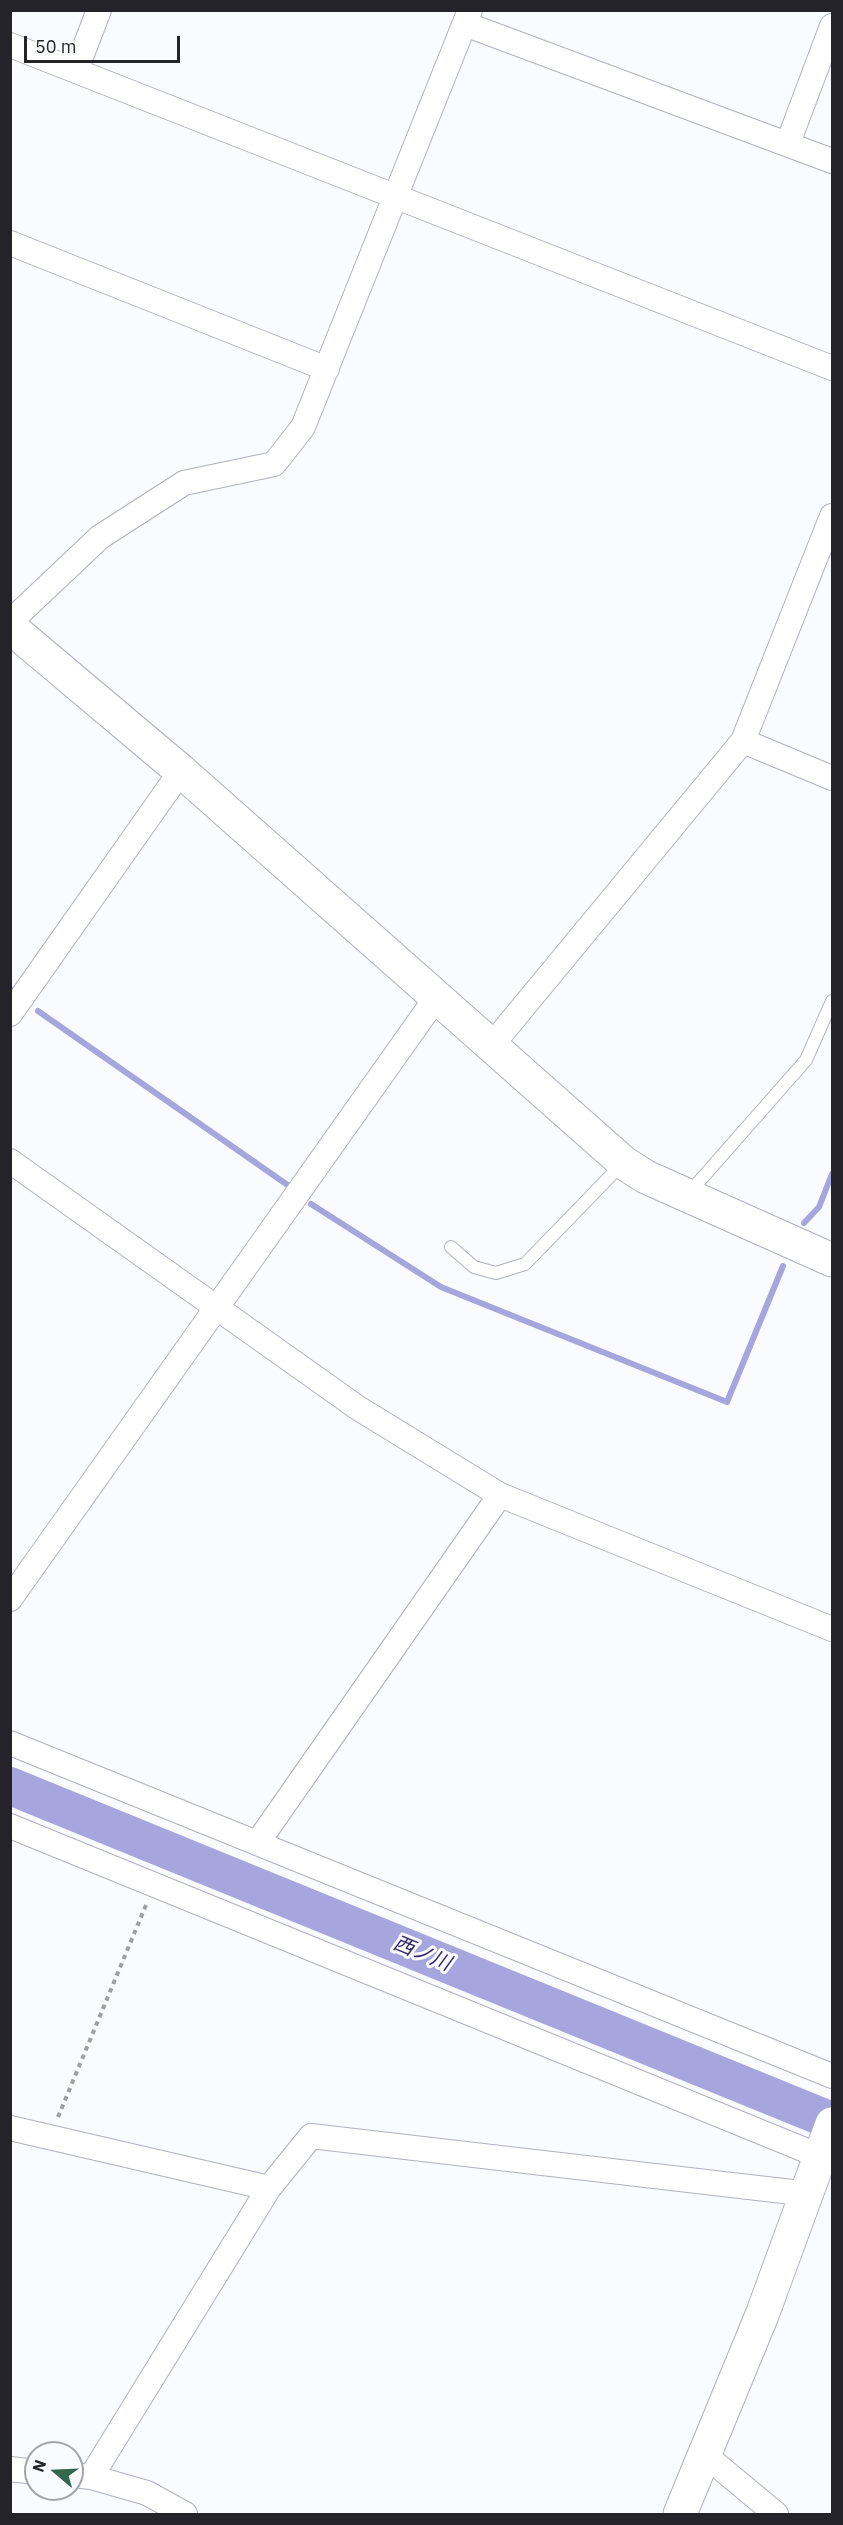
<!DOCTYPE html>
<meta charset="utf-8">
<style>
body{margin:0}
#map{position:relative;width:843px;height:2525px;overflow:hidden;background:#fafbfe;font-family:"IBM Plex Sans",sans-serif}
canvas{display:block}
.frame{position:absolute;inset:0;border:12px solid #232329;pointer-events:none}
.north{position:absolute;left:24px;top:2441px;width:60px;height:60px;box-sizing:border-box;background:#fafbfe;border:2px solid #a4a5a9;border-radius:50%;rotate:289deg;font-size:16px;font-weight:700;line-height:24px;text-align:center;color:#232329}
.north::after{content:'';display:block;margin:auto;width:21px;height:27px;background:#31674d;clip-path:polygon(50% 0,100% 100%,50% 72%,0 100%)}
.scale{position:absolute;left:24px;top:36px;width:156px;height:27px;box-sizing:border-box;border:3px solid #232329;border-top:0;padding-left:8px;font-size:18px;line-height:21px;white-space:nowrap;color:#232329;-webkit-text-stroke:4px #fafbfe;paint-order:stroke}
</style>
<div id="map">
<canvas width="843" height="2525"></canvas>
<div class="frame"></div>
<div class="north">N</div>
<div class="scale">50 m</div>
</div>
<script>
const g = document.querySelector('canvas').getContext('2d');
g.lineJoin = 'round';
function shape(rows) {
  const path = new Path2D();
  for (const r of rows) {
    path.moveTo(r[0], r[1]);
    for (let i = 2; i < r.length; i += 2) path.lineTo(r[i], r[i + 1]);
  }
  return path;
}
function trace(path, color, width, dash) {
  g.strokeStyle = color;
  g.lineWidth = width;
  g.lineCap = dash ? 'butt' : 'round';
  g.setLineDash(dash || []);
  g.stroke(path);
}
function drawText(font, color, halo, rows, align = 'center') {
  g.font = font + ' "IBM Plex Sans","Noto Sans JP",sans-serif';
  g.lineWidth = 6;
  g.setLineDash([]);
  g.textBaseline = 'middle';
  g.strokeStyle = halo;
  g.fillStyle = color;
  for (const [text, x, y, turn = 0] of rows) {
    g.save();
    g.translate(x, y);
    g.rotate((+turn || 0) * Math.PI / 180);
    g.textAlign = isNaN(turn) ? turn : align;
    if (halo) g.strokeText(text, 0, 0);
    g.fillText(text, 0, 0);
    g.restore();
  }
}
trace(shape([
 [10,989,12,990],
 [38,1011,289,1186],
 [311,1204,441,1287,727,1402,783,1266],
 [804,1223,819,1207,832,1174]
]), '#a7a5dd', 6);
trace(shape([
 [10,1786,832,2121]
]), '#a7a5dd', 38);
const lane = shape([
 [689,1193,806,1060,832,1001],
 [451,1247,474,1267,496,1273,525,1264,623,1163]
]);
const street = shape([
 [465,24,832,161],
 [10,45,832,368],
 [76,70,99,10],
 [788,143,832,26],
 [10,243,327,369],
 [10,622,100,537,184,483,274,464,303,427,470,10],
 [743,741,832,778],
 [10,1014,181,771],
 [491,1046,743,741,832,516],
 [10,1161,358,1408,500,1495,832,1629],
 [10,1599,436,998],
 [10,1743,832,2076],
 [10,1826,832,2161],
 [258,1842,500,1495],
 [10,2128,269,2188],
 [705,2455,776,2514],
 [10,2469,36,2472],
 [72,2475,91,2477,147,2493,185,2514],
 [91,2477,269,2188,311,2136,809,2194]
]);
const secondary = shape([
 [10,627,181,771,624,1163,646,1177,832,1260],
 [680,2514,762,2315,832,2124]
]);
trace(lane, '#b0b0c0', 14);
trace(street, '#b0b0c0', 26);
trace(secondary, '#b0b0c0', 35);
trace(shape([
 [58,2117,146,1905]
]), '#9e9fa3', 4, [4.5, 4.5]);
trace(lane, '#fff', 12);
trace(street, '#fff', 24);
trace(secondary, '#fff', 33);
drawText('italic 20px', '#302567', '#fafbfe', [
 ["西ノ川",422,1954,22]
]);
</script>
